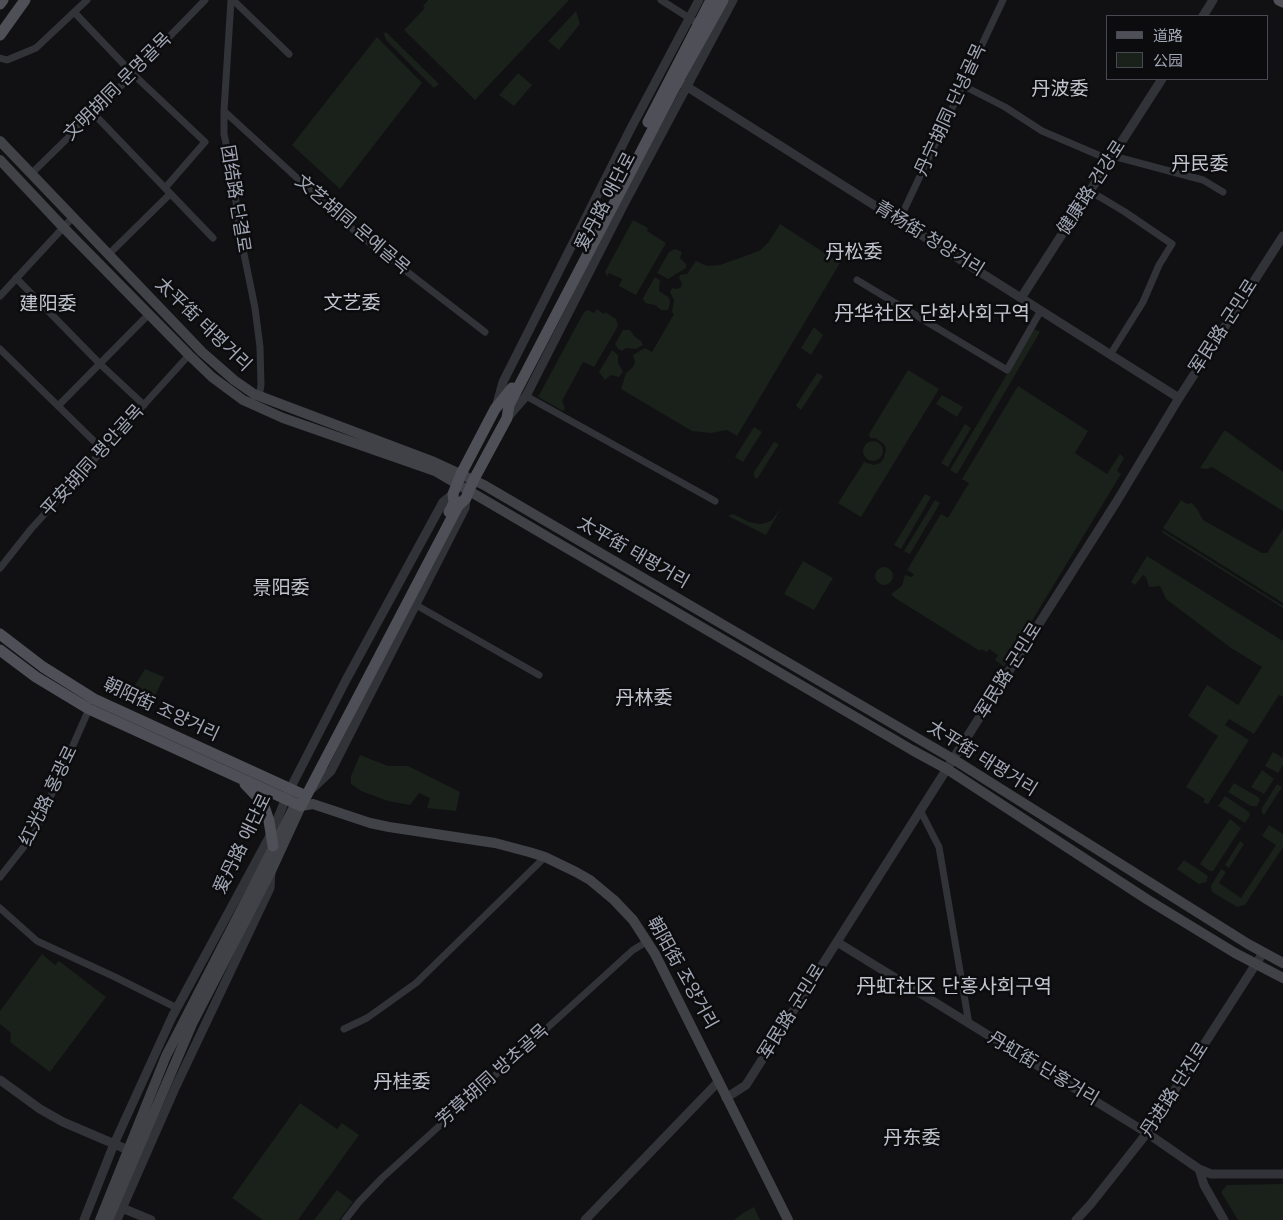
<!DOCTYPE html>
<meta charset="utf-8">
<style>
body{margin:0}
#map{position:relative;width:1283px;height:1220px;overflow:hidden;background:#111113;font-family:Arial,"Noto Sans SC",sans-serif}
canvas{display:block}
.legend{position:absolute;left:1106px;top:15px;width:162px;height:65px;box-sizing:border-box;background:#0c0c0e;border:1px solid #484a51;margin:0;padding:6px 9px;list-style:none;font-size:15px;color:#a1a7b5}
.legend li{display:flex;align-items:center;gap:10px;height:25px}
.legend b{width:25px;border:1px solid #484a51}
</style>
<div id="map">
<canvas width="1283" height="1220"></canvas>
<ul class="legend">
<li><b style="height:6px;background:#4e4f57"></b>道路</li>
<li><b style="height:14px;background:#19211a"></b>公园</li>
</ul>
</div>
<script>
const g = document.querySelector('canvas').getContext('2d');
g.lineJoin = 'round';
function fill(path, color) {
  g.fillStyle = color;
  g.fill(path, 'evenodd');
}
function shape(rows) {
  const path = new Path2D();
  for (const r of rows) {
    if (r.length === 3) {
      path.moveTo(r[0] + r[2], r[1]);
      path.arc(r[0], r[1], r[2], 0, 2 * Math.PI);
      continue;
    }
    path.moveTo(r[0], r[1]);
    for (let i = 2; i < r.length; i += 2) path.lineTo(r[i], r[i + 1]);
  }
  return path;
}
function trace(path, color, width, dash) {
  g.strokeStyle = color;
  g.lineWidth = width;
  g.lineCap = dash ? 'butt' : 'round';
  g.setLineDash(dash || []);
  g.stroke(path);
}
function drawText(font, color, halo, rows, align = 'center') {
  g.font = font + ' Arial,"Noto Sans SC","Noto Sans KR",sans-serif';
  g.lineWidth = 5;
  g.setLineDash([]);
  g.textBaseline = 'middle';
  g.strokeStyle = halo;
  g.fillStyle = color;
  for (const [text, x, y, turn = 0] of rows) {
    g.save();
    g.translate(x, y);
    g.rotate((+turn || 0) * Math.PI / 180);
    g.textAlign = isNaN(turn) ? turn : align;
    if (halo) g.strokeText(text, 0, 0);
    g.fillText(text, 0, 0);
    g.restore();
  }
}
fill(shape([
 [428,0,569,0,475,100,404,30,425,8,423,6],
 [576,11,580,24,559,50,548,41],
 [386,32,439,84,434,88,386,40,384,34],
 [377,37,422,83,340,189,292,145],
 [518,73,532,85,514,106,499,95],
 [633,220,648,228,647,231,666,243,636,295,619,286,622,279,609,273,607,277,605,272],
 [780,224,840,263,737,436,727,430,711,433,692,431,621,389,626,373,633,367,635,362,633,355,645,348,652,352,674,314,672,312,674,300,670,292,672,288,677,289,681,287,682,284,679,278,680,275,687,274,696,261,707,266,720,265,759,251,768,243],
 [675,249,682,252,680,258,686,264,686,268,668,279,657,273,669,252],
 [655,277,660,280,659,291,668,297,670,300,669,308,667,310,661,310,655,305,645,303,643,298],
 [597,309,604,314,605,312,616,319,618,326,594,367,583,362,562,401,565,408,563,411,538,397,584,312,588,310,594,313],
 [814,327,823,335,811,355,801,348],
 [1034,329,1040,332,957,474,950,470],
 [623,330,630,330,635,337,641,341,643,345,636,349,626,348,622,351,618,349,615,344],
 [612,350,618,355,618,363,623,372,619,377,611,375,605,380,599,372],
 [908,370,939,389,861,517,838,503,864,462,874,465,880,463,884,458,886,449,884,444,875,438,870,438,869,434],
 [817,373,823,376,801,410,796,406,797,404],
 [1018,386,1088,431,1075,453,1107,474,1120,454,1124,458,1117,471,1121,474,1004,667,995,660,998,655,989,649,987,652,981,649,980,651,895,598,891,594,902,586,905,575,912,577,914,574,907,570,941,514,948,518,969,483,962,479],
 [942,395,963,407,957,417,936,404],
 [965,424,971,428,948,467,941,463],
 [754,427,762,432,743,462,735,457],
 [1224,431,1226,431,1283,472,1283,511,1212,467,1206,469,1200,468],
 [873,451,10],
 [774,442,779,444,757,479,754,476,754,472],
 [925,494,931,497,901,549,894,545],
 [935,500,940,503,910,554,904,551],
 [1181,500,1187,504,1192,503,1197,509,1203,520,1262,553,1267,553,1283,529,1283,603,1163,528],
 [781,508,766,535,728,516,733,514,749,522,760,524,766,523,772,520],
 [1162,530,1283,606,1283,608,1163,533],
 [1147,556,1283,641,1283,697,1279,695,1254,734,1229,719,1225,725,1249,740,1208,804,1203,802,1205,799,1186,787,1218,736,1188,716,1207,685,1238,705,1262,667,1231,648,1166,599,1160,586,1149,587,1146,577,1143,575,1135,585,1131,582],
 [803,561,833,578,814,610,784,594],
 [884,576,9],
 [145,669,164,677,151,704,129,695],
 [1273,752,1283,758,1283,765,1278,773,1265,766],
 [360,755,388,766,408,766,460,792,456,811,427,808,430,798,419,793,410,805,388,801,361,791,351,784,351,776],
 [1262,770,1274,779,1264,794,1251,787],
 [1234,783,1258,797,1260,800,1257,806,1251,806,1228,792],
 [1277,784,1282,787,1264,815,1262,813,1262,808],
 [1225,796,1249,812,1250,815,1245,823,1218,806],
 [1230,819,1241,828,1213,871,1210,871,1200,864],
 [1269,825,1283,834,1283,847,1245,905,1237,907,1212,892,1211,886,1221,869,1226,872,1219,883,1241,898,1276,845,1262,836],
 [1240,841,1244,844,1229,868,1225,865],
 [1184,860,1208,876,1206,882,1199,884,1177,869],
 [42,954,55,965,59,961,106,997,50,1072,10,1042,11,1033,0,1024,0,1011],
 [300,1103,337,1129,342,1123,359,1135,298,1220,263,1220,232,1198],
 [1283,1184,1283,1220,1238,1220,1221,1192,1227,1185],
 [337,1190,353,1202,339,1220,314,1220],
 [754,1207,760,1220,734,1220,743,1213]
]), '#19211a');
trace(shape([
 [231,0,224,111,224,134,231,167,242,244,255,308,260,347,261,385,259,397],
 [233,0,289,54],
 [661,0,694,21],
 [74,12,133,74,205,142,165,188],
 [0,58,7,60,36,48,87,0],
 [962,85,1005,107,1042,131,1110,160],
 [224,111,357,233,485,332],
 [93,113,213,238],
 [1113,156,1203,180,1223,192],
 [31,174,133,74,205,0],
 [1089,192,1100,197,1125,212,1172,244,1159,265,1143,302,1110,355],
 [898,220,905,208,1003,0],
 [109,254,170,194],
 [16,278,100,364,144,405],
 [857,280,1007,370,1040,312],
 [0,296,73,217],
 [0,349,103,450],
 [526,396,715,501],
 [58,406,149,314],
 [0,568,31,529,189,355],
 [416,605,539,675],
 [920,810,939,847,969,1024],
 [0,877,34,834,89,709],
 [0,908,37,941,115,977,177,1008],
 [344,1029,367,1018,416,983,545,857],
 [345,1220,359,1202,382,1178,633,950,648,941]
]), '#323338', 7);
trace(shape([
 [1203,16,1213,0],
 [678,81,1179,398],
 [1021,298,1162,79],
 [497,404,503,382,630,130,699,0],
 [507,418,526,396,623,206,733,0],
 [313,788,331,771,465,508,466,498],
 [837,942,1147,1133,1199,1169,1211,1174,1283,1174],
 [0,1080,40,1109,63,1122,133,1152],
 [726,1098,746,1085,1117,501,1179,398,1283,236],
 [1199,1169,1204,1185,1224,1220],
 [122,1208,151,1220],
 [84,1220,114,1144,172,1017,271,834,290,789,346,680,443,502,453,494],
 [117,1220,176,1086,270,888,271,871],
 [585,1220,719,1081],
 [1076,1220,1090,1205,1147,1133,1263,953]
]), '#323338', 9);
trace(shape([
 [0,141,202,352,234,380,254,394,434,462,484,485,953,759,1248,944,1283,963],
 [0,160,63,227,189,355,212,377,243,400,283,418,435,471,912,750,947,769,1148,900,1235,953,1283,978],
 [100,1220,166,1056,293,809],
 [108,1220,192,1024,271,871,301,806,313,804,370,823,389,827,495,843,529,852,545,857,576,872,590,880,614,900,633,920,655,954,788,1220]
]), '#404248', 10);
trace(shape([
 [1279,0,1283,2],
 [0,4,3,0],
 [0,35,25,0],
 [648,122,711,0],
 [449,512,454,503,453,494,461,474,495,409,512,388],
 [0,634,43,667,94,699,306,796],
 [0,650,36,677,89,709,301,806,458,506,466,498,473,481,507,418,509,405,678,81,723,0],
 [245,784,263,803,269,821,273,846]
]), '#4e4f57', 11);
drawText('18px', '#a1a7b5', '#0c0c0e', [
 ["文明胡同 문명골목",118,87,-45],
 ["丹宁胡同 단녕골목",951,110,-65],
 ["健康路 건강로",1092,188,-57],
 ["团结路 단결로",235,199,81],
 ["爱丹路 애단로",606,202,-62],
 ["文艺胡同 문예골목",352,225,40],
 ["青杨街 청양거리",929,239,32],
 ["太平街 태평거리",203,325,44],
 ["军民路 군민로",1224,327,-57],
 ["平安胡同 평안골목",93,461,-48],
 ["太平街 태평거리",633,553,30],
 ["军民路 군민로",1009,671,-58],
 ["朝阳街 조양거리",161,710,25],
 ["太平街 태평거리",982,759,32],
 ["红光路 홍광로",49,796,-64],
 ["爱丹路 애단로",243,844,-64],
 ["朝阳街 조양거리",682,973,61],
 ["军民路 군민로",792,1012,-58],
 ["丹虹街 단홍거리",1043,1069,31],
 ["芳草胡同 방초골목",493,1076,-42],
 ["丹进路 단진로",1175,1090,-57]
]);
drawText('19px', '#c3c6d0', '#0c0c0e', [
 ["丹波委",1060,90],
 ["丹民委",1200,165],
 ["丹松委",854,253],
 ["文艺委",352,304],
 ["建阳委",48,305],
 ["景阳委",281,589],
 ["丹林委",644,699],
 ["丹桂委",402,1083],
 ["丹东委",912,1139]
]);
drawText('20px', '#c3c6d0', '#0c0c0e', [
 ["丹华社区 단화사회구역",932,314],
 ["丹虹社区 단홍사회구역",954,987]
]);
</script>
